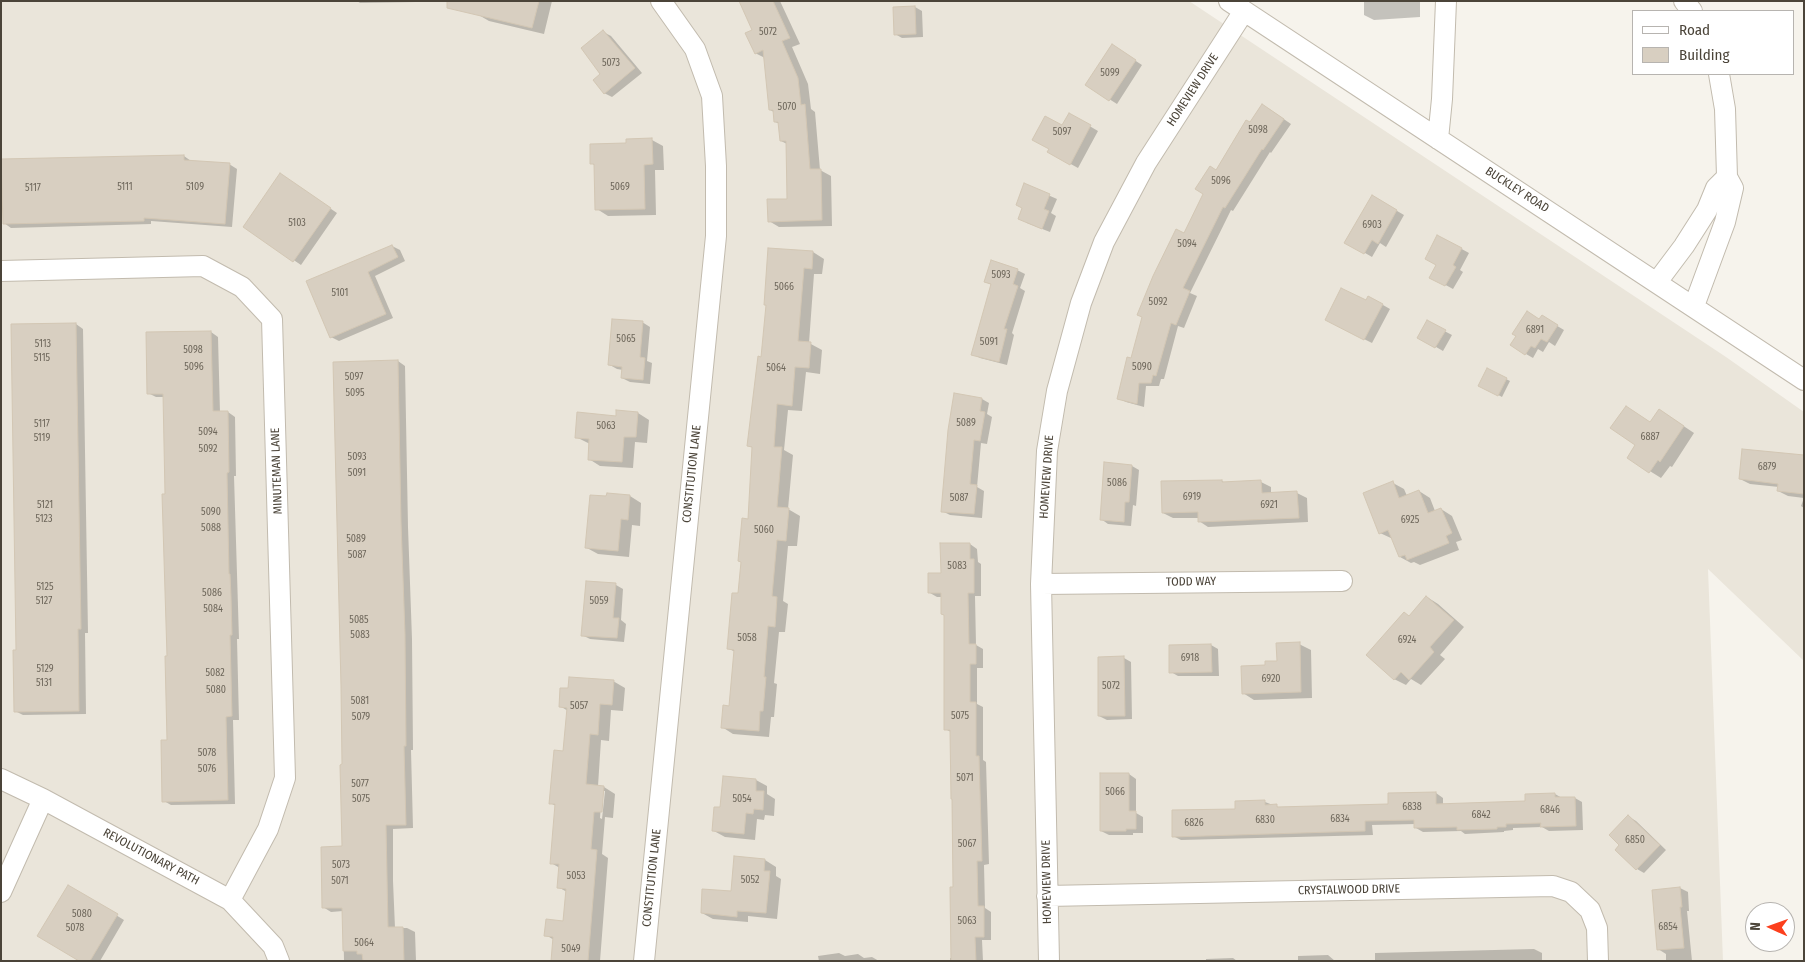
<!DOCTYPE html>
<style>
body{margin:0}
#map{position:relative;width:1805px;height:962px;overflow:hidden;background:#f6f3ec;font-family:"Fira Sans Condensed",sans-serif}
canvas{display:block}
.frame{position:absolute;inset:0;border:2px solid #4b4439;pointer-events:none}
.legend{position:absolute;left:1632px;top:10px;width:162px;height:65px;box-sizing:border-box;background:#fff;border:1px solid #b7b4b0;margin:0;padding:6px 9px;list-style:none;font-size:15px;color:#4b4439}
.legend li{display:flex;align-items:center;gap:10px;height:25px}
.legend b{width:25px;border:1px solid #b7b4b0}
.north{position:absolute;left:1745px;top:902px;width:50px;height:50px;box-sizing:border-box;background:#fff;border:1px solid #b7b4b0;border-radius:50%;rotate:272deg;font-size:14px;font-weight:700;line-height:20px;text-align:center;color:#4b4439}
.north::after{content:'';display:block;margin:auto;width:18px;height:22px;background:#fc3f1d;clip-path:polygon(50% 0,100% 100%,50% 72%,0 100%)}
</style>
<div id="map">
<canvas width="1805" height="962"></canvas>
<div class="frame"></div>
<ul class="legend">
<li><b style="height:6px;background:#fff"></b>Road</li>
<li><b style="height:14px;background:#d8cfc1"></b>Building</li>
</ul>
<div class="north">N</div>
</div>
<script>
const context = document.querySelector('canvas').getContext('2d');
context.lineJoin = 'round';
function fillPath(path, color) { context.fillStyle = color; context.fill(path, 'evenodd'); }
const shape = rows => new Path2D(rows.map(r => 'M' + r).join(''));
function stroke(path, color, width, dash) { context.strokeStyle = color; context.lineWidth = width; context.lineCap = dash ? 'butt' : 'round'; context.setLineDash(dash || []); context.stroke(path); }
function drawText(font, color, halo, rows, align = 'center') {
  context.font = font + ' "Fira Sans Condensed",sans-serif'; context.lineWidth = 4; context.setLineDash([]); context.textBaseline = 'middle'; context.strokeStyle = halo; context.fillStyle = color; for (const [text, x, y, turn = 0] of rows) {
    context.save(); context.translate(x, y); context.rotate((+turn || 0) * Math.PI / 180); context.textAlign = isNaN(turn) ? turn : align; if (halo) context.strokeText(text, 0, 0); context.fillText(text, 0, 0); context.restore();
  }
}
fillPath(shape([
 [1,1,1189,1,1726,357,1804,412,1804,661,1708,569,1723,961,1,961]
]), '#eae5da');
fillPath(shape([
 [357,1,416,1,416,2,360,3],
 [468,1,552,1,544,34,489,21,477,14],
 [740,1,780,1,800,44,792,47,808,84,811,109,815,112,820,170,831,176,832,226,779,227,769,221,788,200,787,144,781,141,780,124,775,122,774,112,770,110,765,58,755,53,754,31],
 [1364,1,1420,1,1420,17,1374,20,1364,15],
 [915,7,922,11,923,37,902,38,895,34],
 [603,32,611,36,642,73,612,97,604,93,602,74],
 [1119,50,1142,65,1117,104,1087,85],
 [1269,109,1291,124,1271,153,1270,152,1233,211,1231,210,1190,293,1197,296,1184,328,1178,326,1164,379,1161,379,1159,386,1146,386,1144,407,1126,402,1118,398,1132,360,1184,234,1217,171,1250,124],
 [1069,114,1098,131,1078,168,1049,152],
 [652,140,663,146,664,170,655,170,656,215,608,216,597,209,596,166,591,163,627,144],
 [184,156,191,161,229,164,237,169,232,227,151,221,151,224,11,228,4,223],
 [287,179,337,213,301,265,245,227],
 [1025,185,1057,199,1051,213,1056,216,1050,232,1027,223,1024,208],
 [1373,197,1404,215,1386,247,1380,243,1372,257,1346,242],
 [1438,236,1469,253,1460,270,1463,272,1453,289,1431,277,1437,264],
 [392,246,400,250,405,261,375,276,393,318,339,341,331,337,308,282],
 [813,252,824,259,822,274,814,274,809,343,822,350,820,374,806,372,802,411,788,410,784,450,793,455,788,509,800,516,797,546,788,546,783,601,788,604,785,632,779,632,774,683,777,684,774,717,771,717,769,737,733,734,722,727,730,707,735,652,728,648,739,595,749,520,754,448,749,446,762,358,767,306,765,305],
 [1017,270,1025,274,1020,288,1025,291,1012,333,1014,335,1007,365,980,358,973,354,992,285,985,282],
 [1369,297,1390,309,1372,343,1334,324,1367,302],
 [1540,320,1549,321,1564,330,1555,346,1549,342,1543,352,1538,349,1533,358,1526,354],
 [642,322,650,327,647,361,652,363,650,384,630,382,622,378,623,370,617,369,610,365],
 [1427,322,1452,335,1443,351,1419,337],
 [76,324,83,329,88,633,85,633,86,714,23,715,15,711,18,651],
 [211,332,218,337,220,413,228,412,235,417,236,476,234,476,239,639,237,639,239,720,233,720,235,804,171,805,164,801,168,741,169,658,164,397,156,397,148,393],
 [398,361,405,366,408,527,412,639,413,750,411,750,413,828,393,829,393,881,395,928,407,928,415,932,416,961,344,961,343,911,331,912,323,907,343,847,343,766],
 [1488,370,1510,381,1502,397,1480,385],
 [982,399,989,403,987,414,992,417,987,444,981,443,977,487,984,491,982,518,950,515,942,511],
 [638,413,649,420,647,443,635,442,633,468,600,466,589,459,590,444,576,437,617,417],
 [1670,417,1694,433,1672,467,1670,466,1661,478,1629,458,1651,423],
 [1132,466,1139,470,1136,506,1133,505,1131,526,1108,524,1101,519],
 [1740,479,1804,482,1804,508,1801,506,1804,498,1788,496,1778,491,1779,487,1750,484],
 [1222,481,1227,484,1261,482,1271,487,1271,494,1297,493,1307,498,1308,522,1208,527,1199,521,1199,518,1173,518,1163,513],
 [1393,483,1404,489,1407,496,1419,491,1430,498,1435,511,1441,509,1452,516,1462,540,1456,542,1459,550,1420,565,1414,562,1411,563,1400,557,1393,539,1380,533],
 [608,494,630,496,641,503,640,526,632,525,629,557,598,554,587,548],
 [970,544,977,549,978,562,981,564,981,596,975,596,976,645,983,649,983,668,977,668,977,704,983,707,983,760,986,762,989,864,984,865,985,908,991,912,991,940,982,940,983,961,950,961,950,958,952,958,954,888,951,732,945,729,945,615,942,597,937,597,930,593,942,574],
 [587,582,616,585,623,589,621,620,626,624,624,642,590,639,582,635],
 [1427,597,1438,604,1464,627,1440,655,1445,659,1421,685,1411,679,1406,685,1394,679,1410,617],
 [1299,644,1311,650,1312,698,1254,700,1243,693,1266,667,1278,662],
 [1211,645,1218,649,1219,676,1178,676,1171,672],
 [1124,658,1131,662,1132,719,1107,720,1099,716],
 [613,681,625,688,623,711,611,710,609,741,601,740,598,786,604,787,615,794,613,818,605,817,602,854,608,858,600,961,552,961,554,940,546,935,564,922,567,892,558,887,560,868,551,863,556,806,550,803,565,752,568,711,560,706],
 [602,791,605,791,602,819,600,818],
 [1129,774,1136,779,1136,813,1143,817,1143,833,1133,833,1133,835,1109,835,1101,831],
 [756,780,767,786,767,794,775,799,774,816,765,815,764,820,757,819,755,840,725,837,714,831,721,809],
 [1436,793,1443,798,1443,805,1526,802,1526,795,1555,794,1562,798,1575,798,1582,802,1583,830,1549,831,1542,827,1513,828,1513,830,1504,831,1504,832,1465,834,1461,831,1423,832,1416,828,1416,824,1372,825,1373,835,1181,840,1173,836,1236,810,1265,802,1281,808,1389,805],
 [1629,817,1636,821,1666,850,1644,873,1637,869,1616,849,1621,845],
 [735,857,765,860,776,867,776,876,781,879,777,919,748,916,748,922,713,919,702,913,732,892],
 [68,886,124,920,100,961,82,961],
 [1680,888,1688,892,1689,911,1687,911,1692,961,1666,961,1666,954,1658,949,1653,891],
 [1534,949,1542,953,1542,961,1356,961,1375,960,1375,953],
 [839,953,845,956,858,954,864,958,872,957,879,961,819,961,818,956],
 [1328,955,1335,961,1298,961,1298,956],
 [1233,958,1237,961,1206,961,1206,959],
 [1107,960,1140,961,1107,961]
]), '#0003');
const building = shape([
 [447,1,539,1,532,28,447,8,447,1],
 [739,1,773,1,790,38,782,41,798,78,801,105,805,104,810,169,821,169,822,220,768,222,767,199,787,199,786,141,780,141,778,122,774,122,773,110,769,110,763,50,755,54,745,33,752,30,739,1],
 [915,6,916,34,894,35,893,7,915,6],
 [603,30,635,68,604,94,593,80,600,74,581,48,603,30],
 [1112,44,1136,60,1109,101,1085,85,1112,44],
 [1262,104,1284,119,1263,150,1262,149,1225,208,1223,207,1183,288,1190,291,1176,325,1171,323,1156,376,1153,375,1151,383,1139,383,1137,404,1117,399,1127,357,1131,358,1142,317,1137,315,1153,276,1176,229,1184,233,1203,194,1195,189,1210,166,1216,170,1246,120,1250,122,1262,104],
 [1069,113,1091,125,1070,165,1047,152,1049,149,1032,140,1045,116,1062,125,1069,113],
 [652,138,653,164,644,165,645,209,595,210,594,164,590,164,590,144,626,143,626,139,652,138],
 [184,155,184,160,230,163,225,224,144,218,144,221,3,224,1,159,184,155],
 [280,173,331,208,293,262,243,227,280,173],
 [1024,183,1050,194,1044,209,1049,211,1042,229,1018,219,1022,208,1016,205,1024,183],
 [1372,195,1397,210,1378,244,1372,240,1364,254,1344,243,1372,195],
 [1437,235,1462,248,1453,265,1456,267,1445,286,1429,278,1436,265,1425,259,1437,235],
 [392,245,398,257,368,272,386,314,330,338,306,281,392,245],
 [768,248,813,251,812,269,804,268,798,341,811,342,809,368,795,367,792,406,777,404,774,447,782,447,777,507,789,508,786,541,777,540,772,596,777,597,775,627,768,626,764,677,766,677,763,711,760,711,759,731,721,728,723,705,729,706,734,650,727,649,732,593,738,593,741,562,738,561,742,518,748,519,752,447,747,446,758,356,761,357,766,305,764,305,768,248],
 [991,260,1018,269,1013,284,1018,286,1004,329,1007,329,999,362,971,355,991,284,984,282,991,260],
 [1341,288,1366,300,1368,296,1383,304,1364,340,1325,320,1341,288],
 [1527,311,1539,319,1542,315,1558,325,1547,342,1541,339,1535,348,1531,346,1525,355,1510,345,1516,336,1512,334,1527,311],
 [612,319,643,321,640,357,645,358,643,380,621,378,622,367,608,365,612,319],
 [1427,320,1446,330,1435,348,1417,338,1427,320],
 [76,323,81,629,78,629,79,711,14,712,13,650,16,650,11,324,76,323],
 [211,331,213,411,228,411,229,472,227,473,229,574,230,574,231,597,232,635,230,635,232,716,226,717,228,800,162,802,161,740,167,740,165,656,167,656,162,494,165,494,163,394,147,394,146,332,211,331],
 [398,360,401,522,405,634,406,746,404,746,406,825,386,825,388,927,403,927,404,961,363,961,362,954,357,954,357,951,343,951,342,908,322,908,321,847,342,846,340,765,342,764,341,686,333,362,398,360],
 [1487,368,1507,378,1498,396,1478,386,1487,368],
 [954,393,982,398,980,411,985,412,980,441,974,440,970,484,977,485,974,514,941,512,948,430,954,393],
 [1626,406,1650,422,1659,409,1684,426,1660,462,1658,460,1649,473,1627,458,1635,445,1610,428,1626,406],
 [616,410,638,412,636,437,624,437,622,462,588,460,589,439,575,438,577,412,616,416,616,410],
 [1742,449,1804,455,1804,494,1777,491,1778,484,1739,479,1742,449],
 [1104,462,1132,465,1129,502,1125,502,1124,522,1100,520,1104,462],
 [1222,480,1222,482,1261,480,1262,493,1297,491,1299,518,1198,522,1198,512,1162,513,1161,481,1222,480],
 [1393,481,1399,498,1419,490,1428,513,1441,508,1452,533,1446,536,1449,543,1407,560,1405,555,1399,557,1388,530,1379,534,1363,493,1393,481],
 [607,493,630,495,628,520,621,519,618,551,585,548,590,495,606,496,607,493],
 [940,543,970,543,970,559,974,559,974,593,968,593,969,644,976,644,976,664,970,664,970,702,976,702,976,756,979,756,982,861,977,861,978,906,984,906,984,937,975,937,976,961,951,961,950,887,953,887,952,799,951,799,950,730,944,730,944,615,941,614,941,593,928,593,928,573,941,573,940,543],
 [586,581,616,583,613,618,619,618,617,638,581,636,586,581],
 [1426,596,1454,620,1430,647,1434,652,1409,680,1401,672,1394,680,1366,655,1404,612,1409,616,1426,596],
 [1300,642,1301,692,1242,694,1241,666,1265,665,1265,661,1277,661,1276,643,1300,642],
 [1211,644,1212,672,1169,673,1169,645,1211,644],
 [1124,656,1125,716,1098,716,1098,657,1124,656],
 [569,677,614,680,612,705,600,704,598,735,590,734,586,784,604,786,602,812,594,812,591,849,597,850,588,961,551,961,553,937,544,936,546,919,563,921,566,889,557,888,559,864,550,864,555,804,549,804,554,750,563,751,567,708,559,707,560,688,568,688,569,677],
 [1100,773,1129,773,1129,811,1136,811,1136,829,1126,829,1126,831,1100,831,1100,773],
 [723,776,756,779,756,791,764,791,763,810,754,809,753,814,746,813,744,834,712,831,714,807,720,807,723,776],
 [1436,792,1436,804,1525,801,1525,794,1555,793,1555,797,1575,797,1576,826,1540,827,1541,823,1506,824,1506,827,1497,827,1497,829,1457,830,1457,827,1414,828,1414,820,1365,821,1365,831,1172,837,1172,810,1235,809,1235,801,1265,800,1265,805,1277,804,1277,807,1388,804,1388,793,1436,792],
 [1628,815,1660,845,1636,870,1615,850,1619,845,1609,835,1628,815],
 [734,856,765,859,764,871,770,871,766,913,737,911,737,917,701,913,702,889,731,891,734,856],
 [68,885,118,914,90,961,79,961,37,936,68,885],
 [1680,887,1682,907,1680,907,1684,948,1657,950,1652,890,1680,887]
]);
fillPath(building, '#d8cfc1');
stroke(building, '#d3c7b4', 1);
const minor = shape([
 [1229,1,1804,380],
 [1684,1,1692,11],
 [1438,139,1442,99,1446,1],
 [1,271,203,266,242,287,272,319,285,778,268,829,230,900],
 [1657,282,1684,246,1707,210,1716,188,1727,177],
 [1694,306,1725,222,1733,188,1727,177,1725,109,1719,74],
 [1041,584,1342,581],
 [1,779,43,799,230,900,273,946,279,961],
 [1,892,43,799],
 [1047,896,1553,886,1571,892,1590,910,1597,928,1598,961],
 [644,961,716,236,716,166,712,96,695,49,661,1],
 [1049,961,1041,584,1047,451,1057,391,1081,303,1104,242,1146,163,1244,11]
]);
stroke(minor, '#c2bbae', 22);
stroke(minor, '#fff', 20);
drawText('10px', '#6e675b', null, [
 ["5072",768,32],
 ["5073",611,63],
 ["5099",1110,73],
 ["5070",787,107],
 ["5098",1258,130],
 ["5097",1062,132],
 ["5096",1221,181],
 ["5111",125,187],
 ["5109",195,187],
 ["5069",620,187],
 ["5117",33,188],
 ["5103",297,223],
 ["6903",1372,225],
 ["5094",1187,244],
 ["5093",1001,275],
 ["5066",784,287],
 ["5101",340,293],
 ["5092",1158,302],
 ["6891",1535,330],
 ["5065",626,339],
 ["5091",989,342],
 ["5113",43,344],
 ["5098",193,350],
 ["5115",42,358],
 ["5096",194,367],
 ["5090",1142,367],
 ["5064",776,368],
 ["5097",354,377],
 ["5095",355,393],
 ["5089",966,423],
 ["5117",42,424],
 ["5063",606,426],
 ["5094",208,432],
 ["6887",1650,437],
 ["5119",42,438],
 ["5092",208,449],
 ["5093",357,457],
 ["6879",1767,467],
 ["5091",357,473],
 ["5086",1117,483],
 ["6919",1192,497],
 ["5087",959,498],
 ["5121",45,505],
 ["6921",1269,505],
 ["5090",211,512],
 ["5123",44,519],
 ["6925",1410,520],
 ["5088",211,528],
 ["5060",764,530],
 ["5089",356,539],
 ["5087",357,555],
 ["5083",957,566],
 ["5125",45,587],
 ["5086",212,593],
 ["5127",44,601],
 ["5059",599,601],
 ["5084",213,609],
 ["5085",359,620],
 ["5083",360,635],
 ["5058",747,638],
 ["6924",1407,640],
 ["6918",1190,658],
 ["5129",45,669],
 ["5082",215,673],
 ["6920",1271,679],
 ["5131",44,683],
 ["5072",1111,686],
 ["5080",216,690],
 ["5081",360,701],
 ["5057",579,706],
 ["5075",960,716],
 ["5079",361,717],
 ["5078",207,753],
 ["5076",207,769],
 ["5071",965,778],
 ["5077",360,784],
 ["5066",1115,792],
 ["5075",361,799],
 ["5054",742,799],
 ["6838",1412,807],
 ["6846",1550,810],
 ["6842",1481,815],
 ["6834",1340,819],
 ["6830",1265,820],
 ["6826",1194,823],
 ["6850",1635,840],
 ["5067",967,844],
 ["5073",341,865],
 ["5053",576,876],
 ["5052",750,880],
 ["5071",340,881],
 ["5080",82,914],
 ["5063",967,921],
 ["6854",1668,927],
 ["5078",75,928],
 ["5064",364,943],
 ["5049",571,949]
]);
drawText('12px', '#4b4439', '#fff', [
 ["HOMEVIEW DRIVE",1193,90,-57],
 ["BUCKLEY ROAD",1517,190,33],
 ["MINUTEMAN LANE",277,471,-92],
 ["CONSTITUTION LANE",692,474,-84],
 ["HOMEVIEW DRIVE",1047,477,-86],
 ["TODD WAY",1191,582,-1],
 ["REVOLUTIONARY PATH",151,857,28],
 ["CONSTITUTION LANE",652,878,-84],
 ["HOMEVIEW DRIVE",1047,882,-91],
 ["CRYSTALWOOD DRIVE",1349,890,-1]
]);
</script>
